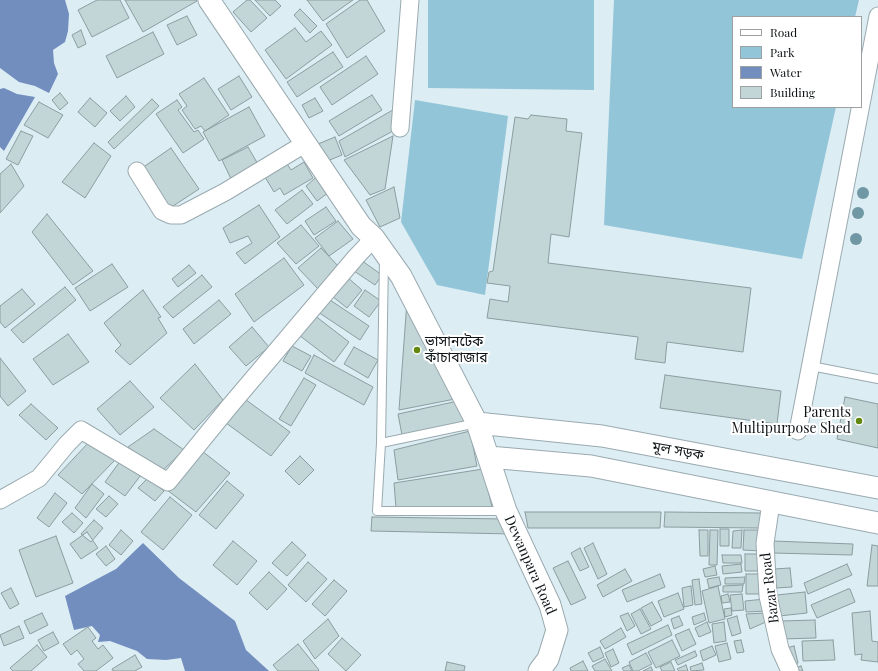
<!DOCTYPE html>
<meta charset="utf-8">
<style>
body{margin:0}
#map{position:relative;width:878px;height:671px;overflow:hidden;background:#dcedf3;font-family:"Playfair Display",serif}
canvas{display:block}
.legend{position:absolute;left:732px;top:16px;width:130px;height:92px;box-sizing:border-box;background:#fff;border:1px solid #9ea1a1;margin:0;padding:5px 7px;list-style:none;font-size:12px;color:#0d1315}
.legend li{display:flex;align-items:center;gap:8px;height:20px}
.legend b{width:20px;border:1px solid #9ea1a1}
</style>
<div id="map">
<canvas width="878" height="671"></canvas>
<ul class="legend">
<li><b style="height:5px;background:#fff"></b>Road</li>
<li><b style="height:11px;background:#93c5d8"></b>Park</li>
<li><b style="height:11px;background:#728ebf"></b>Water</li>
<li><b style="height:11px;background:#c2d5d7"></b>Building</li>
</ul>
</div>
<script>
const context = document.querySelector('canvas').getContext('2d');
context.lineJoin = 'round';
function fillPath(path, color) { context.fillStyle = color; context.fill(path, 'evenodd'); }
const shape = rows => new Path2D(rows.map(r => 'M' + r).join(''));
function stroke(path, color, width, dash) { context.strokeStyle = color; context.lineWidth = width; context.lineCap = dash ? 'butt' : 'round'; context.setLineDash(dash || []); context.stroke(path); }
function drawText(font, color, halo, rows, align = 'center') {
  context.font = font + ' "Playfair Display","Noto Sans Bengali",serif'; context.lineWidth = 4; context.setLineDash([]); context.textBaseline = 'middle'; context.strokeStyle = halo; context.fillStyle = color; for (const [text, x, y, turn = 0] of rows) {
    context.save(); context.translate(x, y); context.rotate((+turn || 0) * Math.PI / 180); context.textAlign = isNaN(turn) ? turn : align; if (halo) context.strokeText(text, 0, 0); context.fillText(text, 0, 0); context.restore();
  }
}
fillPath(shape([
 [428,0,594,0,594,90,428,88],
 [614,0,859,0,855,17,733,17,733,107,836,107,802,259,604,225],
 [415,100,508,116,485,295,437,285,401,222]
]), '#93c5d8');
fillPath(shape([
 [0,0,65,0,69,14,68,31,65,42,53,50,54,63,58,74,49,93,35,86,19,82,0,68],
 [4,88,17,94,35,97,4,151,0,147,0,89],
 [143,543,179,578,235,621,246,650,269,671,185,671,181,658,166,660,147,659,137,651,110,641,98,642,100,635,92,626,74,630,65,596,116,569]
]), '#728ebf');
const building = shape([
 [97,0,120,0,129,18,92,37,78,10,97,0],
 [125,0,196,0,197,1,143,32,125,0],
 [247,0,250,0,267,18,251,32,233,12,247,0],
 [255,0,275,0,281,6,270,16,255,0],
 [307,0,353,0,323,21,307,0],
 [360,0,367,0,385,31,347,58,326,24,360,0],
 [300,9,317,26,310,33,294,15,300,9],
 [187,16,197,35,177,45,167,25,187,16],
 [295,28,306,42,321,31,332,45,286,79,265,50,295,28],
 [81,30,86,44,78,48,72,35,81,30],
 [153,32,164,54,117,78,106,56,153,32],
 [333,52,343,67,297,97,287,82,333,52],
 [366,56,378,74,332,105,320,87,366,56],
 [239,76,252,97,231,110,218,89,239,76],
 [204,78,229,115,205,131,201,126,195,129,182,110,187,106,179,94,204,78],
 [60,93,68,103,60,110,52,100,60,93],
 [372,95,382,110,339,136,329,121,372,95],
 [126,96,135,107,120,121,110,111,126,96],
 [90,98,107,113,95,127,78,112,90,98],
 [315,98,323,111,309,118,302,105,315,98],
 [152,99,159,106,114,149,108,142,152,99],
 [177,100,182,107,178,110,194,132,198,130,204,139,183,153,156,114,177,100],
 [39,102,63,115,48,138,24,125,39,102],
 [249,107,265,136,219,161,203,132,249,107],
 [398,107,393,131,345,157,339,141,398,107],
 [531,115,567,119,566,131,582,133,569,237,551,234,548,263,751,288,743,352,667,342,665,363,635,359,638,337,487,318,490,299,508,302,510,286,487,283,489,272,493,271,515,117,528,119,531,115],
 [21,131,33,136,18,165,6,159,21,131],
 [393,136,385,189,370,195,344,160,393,136],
 [335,137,342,155,325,162,318,144,335,137],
 [94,143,111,156,85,198,62,182,94,143],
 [248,147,259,166,232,181,222,160,248,147],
 [171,148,199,189,170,208,142,168,171,148],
 [284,159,291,170,304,162,313,178,284,195,280,188,274,192,265,177,284,159],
 [11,164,24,186,0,213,0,174,11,164],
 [320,174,332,190,317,201,306,186,320,174],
 [394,187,400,218,380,227,366,200,394,187],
 [302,190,313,204,287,224,275,210,302,190],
 [259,205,280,237,245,264,236,253,252,243,248,236,230,243,223,228,259,205],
 [326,207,336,221,314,235,305,221,326,207],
 [47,214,93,271,73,285,32,232,47,214],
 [338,221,353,239,329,256,315,238,338,221],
 [301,225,319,246,296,264,277,243,301,225],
 [321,248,342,270,319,290,298,268,321,248],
 [284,258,304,285,254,322,235,294,284,258],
 [358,258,382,275,375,285,351,269,358,258],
 [112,264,128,287,90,311,75,288,112,264],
 [189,265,196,273,178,287,172,279,189,265],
 [202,275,212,287,173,318,163,307,202,275],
 [347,277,362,290,347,308,332,296,347,277],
 [65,287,76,300,23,343,11,330,65,287],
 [22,289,35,304,5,328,0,322,0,306,22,289],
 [143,290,161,317,158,318,167,333,130,365,115,351,121,345,104,323,143,290],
 [365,290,381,301,369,317,354,306,365,290],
 [327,298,369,326,360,340,318,312,327,298],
 [219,300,231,314,194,344,183,329,219,300],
 [407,301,455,399,399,410,407,301],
 [314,315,349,342,334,362,299,335,314,315],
 [252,327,269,347,246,366,229,347,252,327],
 [68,334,89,362,53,385,33,359,68,334],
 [292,346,311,356,302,371,283,361,292,346],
 [354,347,378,360,368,378,344,364,354,347],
 [314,355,373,387,364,405,305,373,314,355],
 [0,358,26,391,8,406,0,396,0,358],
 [195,364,223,400,194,430,160,398,195,364],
 [665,375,781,391,777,424,660,408,665,375],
 [304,378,316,385,291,426,279,419,304,378],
 [130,381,154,407,120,435,97,409,130,381],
 [242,397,290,432,271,456,222,420,242,397],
 [845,397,878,404,878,448,837,439,845,397],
 [458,401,464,422,402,435,398,414,458,401],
 [31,404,58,428,46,440,19,415,31,404],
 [154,429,184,450,160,473,128,447,154,429],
 [470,431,477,466,398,480,394,450,470,431],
 [91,440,115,460,82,494,58,475,91,440],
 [202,451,230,473,196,512,167,490,202,451],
 [300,456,314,470,299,485,285,471,300,456],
 [121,460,141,475,125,496,105,482,121,460],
 [483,469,492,507,396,508,394,483,483,469],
 [148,478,164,491,155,501,138,488,148,478],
 [227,481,244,495,216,529,199,515,227,481],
 [92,484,104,494,86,518,75,508,92,484],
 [55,493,67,503,49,527,37,518,55,493],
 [109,496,118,504,106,517,96,509,109,496],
 [170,497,192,515,163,550,141,532,170,497],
 [525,512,661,512,660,528,528,528,525,512],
 [665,512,761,513,760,528,664,527,665,512],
 [72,513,83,523,74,533,62,522,72,513],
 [372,517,506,519,512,534,371,531,372,517],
 [94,520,103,528,91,542,81,534,94,520],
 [720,529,729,529,729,546,720,546,720,529],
 [121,530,133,541,121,555,109,545,121,530],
 [699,530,708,530,708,556,700,556,699,530],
 [710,530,718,530,717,565,709,565,710,530],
 [742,530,741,548,732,548,733,531,742,530],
 [744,530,762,530,761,551,743,550,744,530],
 [87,532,98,548,81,559,70,544,87,532],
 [56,536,73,583,36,597,19,550,56,536],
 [233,541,257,561,237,585,213,565,233,541],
 [773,541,853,544,852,555,772,553,773,541],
 [292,542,306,555,287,576,272,563,292,542],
 [593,543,607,574,598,579,584,548,593,543],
 [872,545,878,546,878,586,867,586,872,545],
 [106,546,115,559,106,566,96,554,106,546],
 [580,548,589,567,580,571,571,553,580,548],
 [745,554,760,554,759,571,745,571,745,554],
 [722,555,741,555,742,563,723,563,722,555],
 [568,561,586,598,571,605,553,568,568,561],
 [308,562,327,579,306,602,288,585,308,562],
 [741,564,742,572,723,574,722,566,741,564],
 [847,564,852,575,808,594,804,583,847,564],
 [715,566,717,575,705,577,703,569,715,566],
 [790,568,792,587,776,588,774,569,790,568],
 [625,569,632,581,603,597,597,585,625,569],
 [269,572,287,589,267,610,249,593,269,572],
 [660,574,665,587,627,602,622,590,660,574],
 [746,574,762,574,762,594,746,594,746,574],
 [719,577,721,585,709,588,707,579,719,577],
 [745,577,744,584,725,584,725,578,745,577],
 [699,579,702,604,695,605,692,580,699,579],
 [334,580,347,591,325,616,312,604,334,580],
 [743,585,742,592,723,592,723,586,743,585],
 [691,586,693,605,684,607,682,588,691,586],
 [718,586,725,619,709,623,702,591,718,586],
 [11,588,19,604,10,609,1,593,11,588],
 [848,589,850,589,855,602,817,618,811,605,848,589],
 [805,592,807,613,779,616,777,595,805,592],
 [678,593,684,609,664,617,658,601,678,593],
 [728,594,730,602,722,603,721,596,728,594],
 [742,594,744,610,732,611,730,595,742,594],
 [765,599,766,611,746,612,745,601,765,599],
 [652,602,662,620,651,626,641,608,652,602],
 [731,608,732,615,725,617,724,609,731,608],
 [640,609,651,629,641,634,631,614,640,609],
 [870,611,872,641,878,642,878,662,861,660,862,654,855,655,852,613,870,611],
 [42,613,48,625,30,634,24,621,42,613],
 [628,613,635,626,627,631,620,616,628,613],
 [704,613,706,620,694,625,692,617,704,613],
 [765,613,768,621,750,629,746,614,765,613],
 [679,616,683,625,674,629,671,619,679,616],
 [737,616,741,633,732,636,727,619,737,616],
 [328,619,339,636,315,659,303,641,328,619],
 [815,620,816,638,782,639,781,621,815,620],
 [707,622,711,632,699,637,695,628,707,622],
 [724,622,726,641,714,643,712,624,724,622],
 [668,625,672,635,632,655,627,644,668,625],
 [19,626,24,638,4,646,0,635,19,626],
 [88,627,96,638,92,641,98,649,103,645,113,658,96,671,84,671,78,664,84,659,77,650,71,655,63,644,88,627],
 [621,628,626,637,605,649,600,641,621,628],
 [689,629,696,644,682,651,675,635,689,629],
 [53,632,59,643,44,651,38,640,53,632],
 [342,638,361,655,346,671,328,654,342,638],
 [672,640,680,656,656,668,648,652,672,640],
 [741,640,744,652,737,653,734,641,741,640],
 [833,640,835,660,803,661,802,641,833,640],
 [727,643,731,659,719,662,715,646,727,643],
 [298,644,319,670,318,671,278,671,273,665,298,644],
 [37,645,47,657,31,671,13,671,10,668,37,645],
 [712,646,716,655,703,661,700,651,712,646],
 [794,646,798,663,790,665,786,648,794,646],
 [600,647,604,657,593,662,588,653,600,647],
 [613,649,619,663,611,667,605,653,613,649],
 [695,651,697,656,678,665,675,660,695,651],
 [646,653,652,664,638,671,633,671,629,662,646,653],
 [135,655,142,667,135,671,113,671,112,669,135,655],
 [605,659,612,671,595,671,592,666,605,659],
 [583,661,588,671,571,671,570,668,583,661],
 [447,662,465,666,464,671,445,671,447,662],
 [671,662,675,671,662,671,660,667,671,662],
 [702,663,704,670,691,671,690,667,702,663],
 [629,665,632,671,624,671,622,668,629,665],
 [686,665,688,671,679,671,677,669,686,665],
 [801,666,803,671,795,671,794,669,801,666],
 [651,667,653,671,643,671,651,667]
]);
fillPath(building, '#c2d5d7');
stroke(building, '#8c9d9f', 1);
const service = shape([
 [384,259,381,443,385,442],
 [811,366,878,379],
 [477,423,381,443,377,511,504,511]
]);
const minor = shape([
 [400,128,410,0],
 [137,171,162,211,171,215,181,215,225,192,306,143],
 [798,431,878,16],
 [0,500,39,478,67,444,81,430,168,482,229,407,356,257,374,238],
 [771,503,765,543,768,596,780,649,790,671]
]);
const tertiary = shape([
 [209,0,361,226,374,238,401,276,477,423,506,511,550,605,557,630,548,659,539,671],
 [477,423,602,436,878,488],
 [489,457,591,466,878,523]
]);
stroke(service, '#9aaab0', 10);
stroke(minor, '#9aaab0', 19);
stroke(tertiary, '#9aaab0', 23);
stroke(service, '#fff', 8);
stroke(minor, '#fff', 17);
stroke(tertiary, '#fff', 21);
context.fillStyle = '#6f98a4';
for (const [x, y] of [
 [863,193],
 [858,213],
 [856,239]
]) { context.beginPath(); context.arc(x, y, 6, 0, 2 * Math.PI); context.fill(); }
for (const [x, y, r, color] of [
 [417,350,4,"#628810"],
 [859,421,4,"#628810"]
]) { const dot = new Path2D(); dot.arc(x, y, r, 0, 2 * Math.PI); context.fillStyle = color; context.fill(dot); stroke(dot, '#fff', 1.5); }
drawText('14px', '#0d1315', '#fff', [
 ["ভাসানটেক",425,342],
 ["কাঁচাবাজার",425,358],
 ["Parents",851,413,"right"],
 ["Multipurpose Shed",851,429,"right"]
], 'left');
drawText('14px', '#0d1315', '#fff', [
 ["মূল সড়ক",678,451,10],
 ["Dewanpara Road",530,565,66],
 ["Bazar Road",770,588,-97]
]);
</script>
